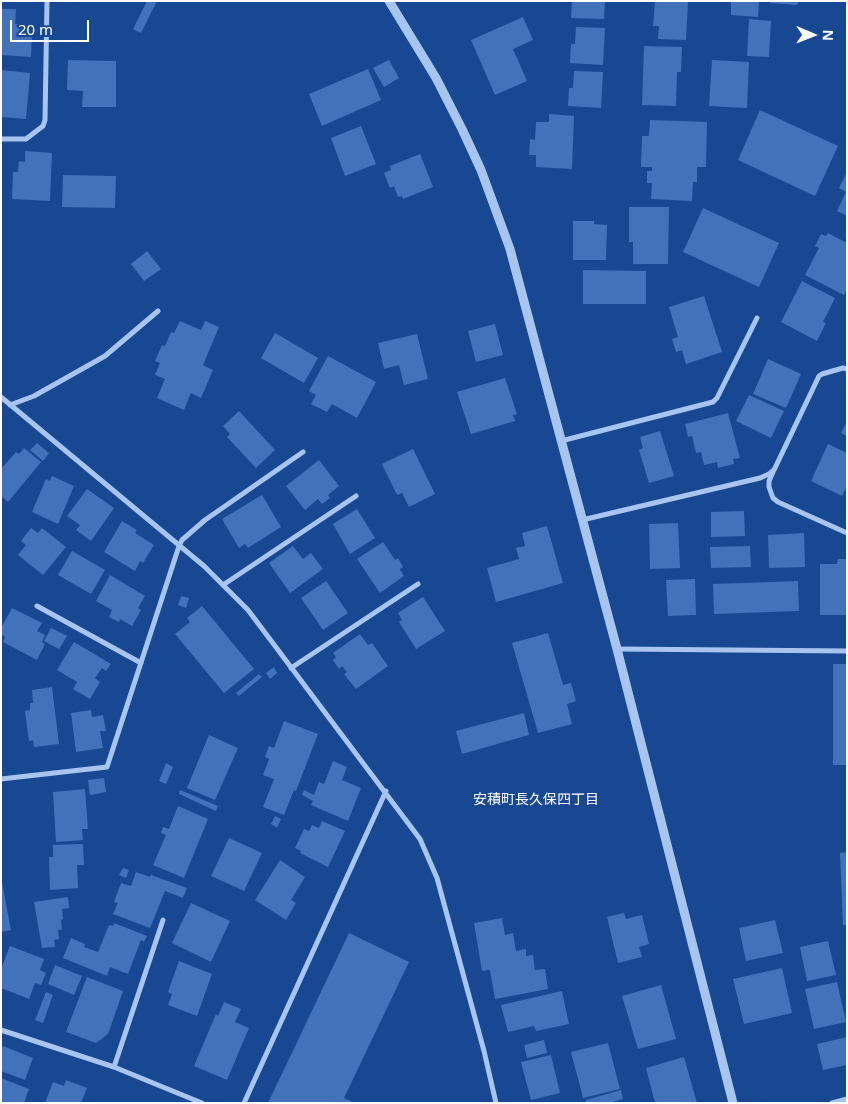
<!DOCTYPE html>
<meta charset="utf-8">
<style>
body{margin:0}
#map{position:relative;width:848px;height:1104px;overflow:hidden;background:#184892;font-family:"Noto Sans",sans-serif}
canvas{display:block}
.frame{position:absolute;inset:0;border:2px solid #fff;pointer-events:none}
.north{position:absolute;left:788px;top:10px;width:50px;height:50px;-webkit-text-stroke:4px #184892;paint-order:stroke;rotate:91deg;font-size:14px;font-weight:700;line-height:20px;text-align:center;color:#fff}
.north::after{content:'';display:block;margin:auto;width:18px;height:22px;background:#fff;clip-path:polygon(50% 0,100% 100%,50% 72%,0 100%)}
.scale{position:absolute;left:10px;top:20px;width:79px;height:22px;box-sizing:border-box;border:2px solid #fff;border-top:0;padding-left:6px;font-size:15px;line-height:18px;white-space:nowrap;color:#fff;-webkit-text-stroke:4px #184892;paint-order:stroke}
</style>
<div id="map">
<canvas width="848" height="1104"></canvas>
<div class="frame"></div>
<div class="north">N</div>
<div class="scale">20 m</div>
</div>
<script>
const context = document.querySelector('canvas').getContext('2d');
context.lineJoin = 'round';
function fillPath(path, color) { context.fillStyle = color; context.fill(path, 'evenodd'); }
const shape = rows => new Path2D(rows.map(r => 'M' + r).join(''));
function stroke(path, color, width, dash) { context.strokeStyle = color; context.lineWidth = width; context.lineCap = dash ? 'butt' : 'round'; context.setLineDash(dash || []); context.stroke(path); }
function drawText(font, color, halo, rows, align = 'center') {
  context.font = font + ' "Noto Sans","Noto Sans JP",sans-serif'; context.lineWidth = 5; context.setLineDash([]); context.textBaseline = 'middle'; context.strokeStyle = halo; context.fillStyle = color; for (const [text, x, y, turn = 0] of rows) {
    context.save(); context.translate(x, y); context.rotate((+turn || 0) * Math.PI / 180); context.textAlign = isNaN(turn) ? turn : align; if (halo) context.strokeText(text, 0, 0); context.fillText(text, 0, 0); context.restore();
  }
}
fillPath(shape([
 [147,1,157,1,141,33,133,29],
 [572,1,605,1,604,19,571,18],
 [655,1,688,1,686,40,658,39,659,26,653,26],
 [731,1,759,1,758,17,731,15],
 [770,1,799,1,797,5,770,3],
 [1,9,16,9,15,24,26,25,25,33,32,34,31,57,1,55],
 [523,17,533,40,513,49,527,81,495,95,471,40],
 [749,19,771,21,769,57,747,56],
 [576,27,605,28,603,65,570,63,571,44,575,44],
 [644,46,682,47,681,72,677,72,676,106,642,105],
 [68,60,116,61,116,107,82,107,83,91,67,90],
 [389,60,399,78,384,87,373,68],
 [712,60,749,62,747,108,709,106],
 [368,69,381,100,322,126,309,94],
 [1,70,30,73,26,119,1,117],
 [574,71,603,72,601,108,568,106,569,88,573,88],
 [760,110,838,146,815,196,738,160],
 [549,114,574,116,572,169,536,167,536,155,529,155,530,139,535,140,536,122,549,122],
 [650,120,707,122,706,167,697,167,697,182,693,182,692,201,651,199,652,183,647,183,647,171,652,171,652,167,641,167,642,136,649,136],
 [361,126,376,164,345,176,331,138],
 [25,151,52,153,50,201,12,199,13,172,18,172,19,161,25,162],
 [420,154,433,187,403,199,402,196,398,197,394,186,390,188,384,173,391,170,390,166],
 [847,172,847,216,837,211,846,192,839,188],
 [63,175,116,176,115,208,62,207],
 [629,207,669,207,668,264,633,264,633,242,629,242],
 [703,208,779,243,759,287,683,252],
 [573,221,594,221,594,224,607,225,606,260,573,260],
 [828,233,847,243,847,289,844,295,805,275,819,248,815,246,821,234,826,236],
 [147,251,161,269,144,281,131,264],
 [583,270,646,271,646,304,583,304],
 [802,281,835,298,823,322,826,323,817,341,781,322],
 [704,296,722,352,686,364,682,350,676,352,672,339,678,337,669,307],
 [180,321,201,330,205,321,219,327,203,365,213,370,201,398,191,393,184,410,157,398,165,379,155,375,160,363,155,361,162,345,165,346,171,332,174,333],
 [495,324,503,355,476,362,468,331],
 [275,333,318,358,304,383,261,358],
 [417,334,428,379,404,385,399,365,384,369,378,343],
 [328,356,376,382,357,418,332,404,327,412,311,404,316,395,309,391],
 [768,359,801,374,786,408,753,394],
 [505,378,517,414,513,415,515,421,471,434,457,392],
 [749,395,784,411,771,438,736,421],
 [239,411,275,450,256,468,227,437,230,434,223,426],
 [728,413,740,458,733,459,734,464,718,468,717,462,704,465,701,452,696,453,692,436,688,437,685,424],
 [847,421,847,436,841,433],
 [660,431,674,476,649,483,639,450,643,448,640,437],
 [37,443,49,453,43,461,30,450],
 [828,444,847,453,847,486,842,496,811,481],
 [24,448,41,462,8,502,1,496,1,469,16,452,19,454],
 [413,449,435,494,409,507,402,493,397,495,382,464],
 [319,460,339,486,328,495,330,498,322,504,318,499,305,510,286,486],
 [52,476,74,486,58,524,32,512,46,479,50,481],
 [87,489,114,508,91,541,76,530,80,525,67,516],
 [262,495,281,527,248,548,245,544,239,548,222,519],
 [357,509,375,538,350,554,333,524],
 [744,511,745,536,711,537,711,512],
 [122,521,137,530,135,533,154,545,143,563,140,561,135,571,104,552],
 [678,523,680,568,650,569,649,524],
 [547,526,563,583,496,602,487,568,519,559,516,548,525,546,522,533],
 [31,528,38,533,42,528,66,547,43,575,18,555,26,545,21,541],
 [804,533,805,567,769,568,768,535],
 [383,542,395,560,398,558,403,567,400,569,404,576,380,593,357,559],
 [293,546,303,559,311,553,323,569,290,593,269,563],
 [750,546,751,567,711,568,710,547],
 [72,551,105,570,91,594,58,575],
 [838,559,847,559,847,615,820,615,820,564,837,564],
 [110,575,145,596,138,608,141,610,132,626,120,619,119,622,109,617,112,610,96,601],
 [695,579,696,615,668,616,666,580],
 [326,581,348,613,323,630,301,598],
 [798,581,799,611,714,614,713,584],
 [181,596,189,598,186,608,178,605],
 [423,597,445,631,416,649,399,622,402,620,398,613],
 [202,606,254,669,224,693,175,634,190,622,187,618],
 [12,608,42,623,37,631,45,635,42,642,45,644,37,660,3,642,5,637,1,634,1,628],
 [51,628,67,636,59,649,44,641],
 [548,633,563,685,571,683,576,701,567,704,572,724,538,733,512,643],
 [360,634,368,645,372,643,388,666,356,689,344,674,347,672,342,666,339,669,333,660,336,657,333,653],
 [74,642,111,664,106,671,102,668,95,678,100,682,90,699,73,689,77,682,57,670],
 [833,664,847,664,847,765,833,765],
 [274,667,277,673,270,679,266,673],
 [259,674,262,677,239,696,236,693],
 [52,687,59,744,34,747,33,740,29,741,25,711,30,710,30,703,33,703,32,690],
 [91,710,92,717,103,715,106,731,100,731,103,748,76,752,71,713],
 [524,713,529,735,462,754,456,731],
 [284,721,318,734,296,791,294,790,284,815,263,807,274,779,263,775,269,759,265,757,269,746,274,748],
 [209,735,238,748,215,800,187,788],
 [333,761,347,767,342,780,361,788,348,821,311,805,313,801,302,795,304,790,314,795,319,782,324,784],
 [166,763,173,767,166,784,159,781],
 [104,778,106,792,90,795,88,780],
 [85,789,88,829,82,829,83,840,56,842,53,792],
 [180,790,218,806,216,811,179,794],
 [178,806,208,819,184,878,153,865,166,835,161,833,163,827,169,829],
 [275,816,281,819,277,828,271,824],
 [322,821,345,831,328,867,300,853,301,851,295,848,304,829,309,831,312,825,319,828],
 [229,838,262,853,244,891,211,876],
 [83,844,84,865,77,865,78,888,50,890,49,857,53,857,53,845],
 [847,852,847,925,843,925,840,853],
 [280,860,305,877,291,900,296,903,286,920,255,900],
 [123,868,129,870,126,878,119,875],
 [136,872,150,877,151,875,187,888,183,898,165,891,150,928,113,914,118,903,114,902,121,883,131,886],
 [1,877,11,930,1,932],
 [68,897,69,908,62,909,63,919,61,920,62,930,58,930,59,939,54,940,55,947,42,948,34,902],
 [191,903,230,921,211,962,172,943],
 [624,913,626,919,642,915,649,944,639,947,642,957,618,963,607,917],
 [502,918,505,935,513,933,516,951,526,949,526,956,533,955,535,970,545,969,548,989,495,999,490,970,482,971,474,923],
 [775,920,783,953,746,961,739,928],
 [114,923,147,936,144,942,141,940,128,974,110,967,107,976,63,958,71,938,85,944,84,947,98,952,109,925,113,926],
 [349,933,409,962,344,1098,355,1103,268,1103],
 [828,941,836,975,807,981,800,947],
 [10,946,44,959,40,970,46,973,41,985,35,983,29,999,1,988,1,969],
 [179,961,212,974,197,1016,168,1005,172,994,168,992],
 [55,965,82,976,74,995,48,984],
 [782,968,792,1013,744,1024,733,979],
 [87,977,123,991,108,1034,96,1043,66,1032],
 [837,982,846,1022,814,1029,805,989],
 [661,985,676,1039,638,1049,622,996],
 [562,991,569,1024,536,1031,534,1026,508,1032,501,1005],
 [46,992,53,995,43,1023,35,1020],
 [224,1002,241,1009,235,1022,249,1028,227,1080,194,1066,216,1014,218,1016],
 [847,1037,847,1065,823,1070,817,1044],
 [544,1040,547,1053,527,1058,524,1045],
 [608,1043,620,1089,583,1098,571,1052],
 [3,1046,33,1058,25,1080,1,1071,1,1050],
 [551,1055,560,1093,531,1100,521,1062],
 [684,1057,697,1103,655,1103,646,1068],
 [1,1078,29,1089,24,1103,1,1102],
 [66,1080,87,1088,81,1103,45,1103,53,1082,64,1086],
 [621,1090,623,1099,609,1103,586,1103,586,1100]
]), '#4172ba');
stroke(shape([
 [1,139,26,139,43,126,45,120,47,1],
 [1,397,204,566,248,610,420,839,437,878,484,1051,496,1103],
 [10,405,34,396,105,356,158,311],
 [561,441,713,402,717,398,757,318],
 [773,472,769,481,769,487,773,498,778,502,847,533],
 [582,520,760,478,769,474,774,470,819,376,822,374,843,368,847,369],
 [223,585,356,496],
 [37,606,141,663],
 [617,649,847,651],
 [291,668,418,584],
 [1,779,107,767,179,546,182,540,205,520,303,452],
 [1,1030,114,1067,202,1103],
 [114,1067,163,920],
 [244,1103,386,791],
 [832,1103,847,1099]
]), '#a8c5f0', 5);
stroke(shape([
 [389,1,436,78,462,129,481,170,510,249,617,649,733,1103]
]), '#a8c5f0', 9);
drawText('14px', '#fff', '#184892', [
 ["安積町長久保四丁目",536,800]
]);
</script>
